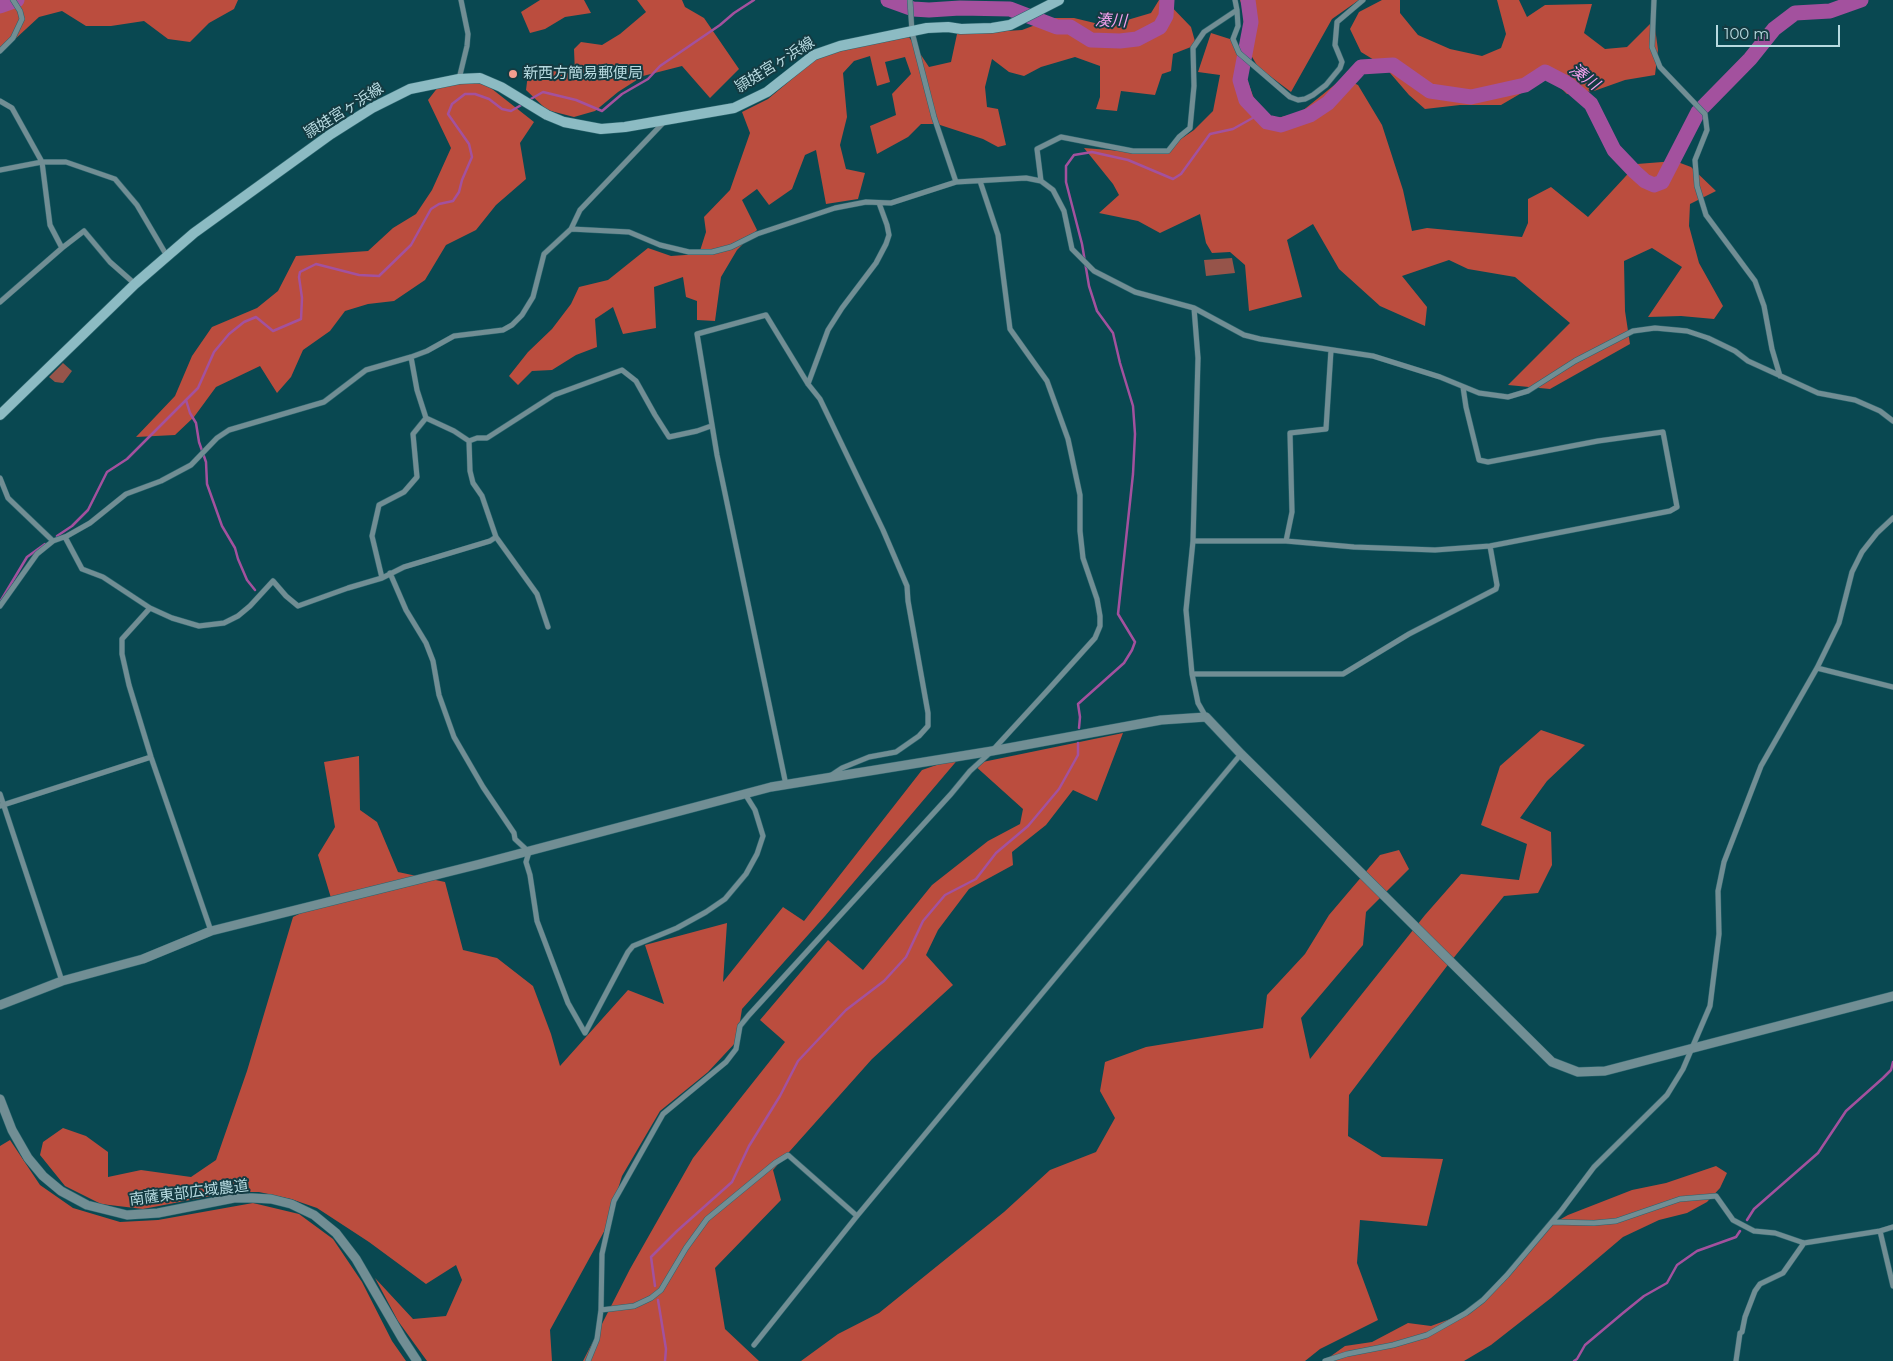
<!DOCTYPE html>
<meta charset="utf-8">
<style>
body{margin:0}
#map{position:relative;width:1893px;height:1361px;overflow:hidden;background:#094851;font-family:Montserrat,sans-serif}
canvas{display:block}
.scale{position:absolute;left:1716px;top:25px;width:124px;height:22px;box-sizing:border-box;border:2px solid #b7dae0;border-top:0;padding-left:6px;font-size:15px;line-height:18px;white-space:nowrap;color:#b7dae0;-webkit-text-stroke:4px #143b42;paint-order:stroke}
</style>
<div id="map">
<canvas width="1893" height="1361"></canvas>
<div class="scale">100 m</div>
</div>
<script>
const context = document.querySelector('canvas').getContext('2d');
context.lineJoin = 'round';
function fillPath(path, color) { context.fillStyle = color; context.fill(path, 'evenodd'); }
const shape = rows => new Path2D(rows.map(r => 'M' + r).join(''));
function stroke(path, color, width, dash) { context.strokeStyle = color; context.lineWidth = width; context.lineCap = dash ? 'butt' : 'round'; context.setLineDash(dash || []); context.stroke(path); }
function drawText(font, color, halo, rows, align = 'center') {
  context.font = font + ' Montserrat,"Noto Sans JP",sans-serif'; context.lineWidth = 4; context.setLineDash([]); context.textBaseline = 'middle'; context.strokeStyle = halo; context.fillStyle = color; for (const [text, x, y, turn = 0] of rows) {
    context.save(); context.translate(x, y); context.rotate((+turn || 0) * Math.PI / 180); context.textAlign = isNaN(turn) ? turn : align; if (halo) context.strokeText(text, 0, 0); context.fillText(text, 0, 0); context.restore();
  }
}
fillPath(shape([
 [1232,258,1235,273,1206,276,1204,260],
 [63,363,72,371,63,383,55,382,49,377]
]), '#96544a');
fillPath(shape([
 [0,0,238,0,234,9,209,23,190,42,168,39,144,21,111,26,86,26,62,11,39,17,13,41,0,48],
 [540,0,584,0,591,13,565,17,545,29,530,33,521,12],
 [637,0,682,0,685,7,704,18,739,69,710,98,682,66,643,76,618,92,595,111,574,117,547,110,526,90,528,74,545,70,575,74,574,49,581,42,602,45,620,34,646,12],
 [1159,0,1165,0,1191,27,1196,45,1173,54,1171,71,1162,74,1155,95,1121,91,1117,111,1096,109,1100,97,1100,66,1075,57,1041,67,1024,76,1009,72,992,59,985,87,987,107,998,109,1006,145,998,147,983,139,937,124,921,124,908,137,877,154,870,126,896,115,892,94,911,74,905,57,885,62,890,82,877,86,870,56,854,61,843,73,847,117,840,145,846,169,865,173,858,199,826,204,816,150,805,155,792,189,769,205,757,189,742,200,757,230,737,250,721,277,715,321,697,320,697,301,686,297,683,277,654,287,656,328,623,334,613,307,595,319,597,347,576,355,552,370,532,371,518,385,509,376,528,352,552,329,571,304,579,287,608,280,648,248,671,256,699,254,706,232,704,217,730,190,750,133,742,112,768,99,817,58,852,47,909,37,929,67,951,62,957,34,1022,30,1054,18,1074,18,1107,26,1151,13],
 [1240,0,1359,0,1332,19,1291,92,1258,67,1245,45,1243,8],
 [1382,0,1400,0,1400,13,1418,35,1450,49,1482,56,1501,48,1506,34,1497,0,1519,0,1527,17,1545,5,1592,4,1584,33,1605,49,1627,47,1654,20,1658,50,1655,75,1625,80,1594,91,1567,94,1549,77,1501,105,1460,105,1425,109,1409,95,1384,66,1361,52,1350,29,1359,12],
 [1211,33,1233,40,1253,96,1266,121,1301,112,1343,78,1358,85,1382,125,1403,190,1412,231,1427,228,1522,237,1528,223,1528,199,1551,187,1588,217,1637,164,1675,161,1691,167,1716,191,1690,204,1689,226,1699,263,1723,306,1714,319,1681,316,1648,317,1682,267,1652,248,1624,261,1625,311,1630,344,1550,389,1508,385,1570,323,1515,277,1468,269,1449,260,1402,276,1427,307,1425,326,1380,306,1339,269,1313,224,1287,240,1302,297,1249,311,1245,265,1230,252,1212,253,1206,243,1200,214,1160,233,1138,221,1099,213,1119,195,1113,184,1084,148,1159,154,1194,130,1213,111,1220,75,1198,72],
 [465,81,487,85,534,122,520,143,526,179,496,205,476,230,446,245,425,280,394,301,368,304,345,311,330,331,303,350,291,377,277,393,260,366,216,387,194,417,175,435,136,437,175,396,192,356,212,327,257,308,278,291,296,256,368,251,393,228,416,214,432,190,451,148,428,100,442,82],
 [1541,730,1585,745,1547,781,1520,818,1551,832,1552,865,1538,893,1504,896,1447,966,1349,1095,1348,1136,1382,1157,1443,1159,1427,1226,1360,1220,1357,1263,1378,1320,1320,1349,1305,1361,801,1361,838,1334,879,1313,1004,1212,1050,1170,1096,1152,1115,1118,1100,1091,1105,1062,1146,1047,1263,1028,1267,995,1305,954,1329,915,1380,855,1399,850,1409,869,1366,912,1363,945,1301,1018,1310,1059,1425,915,1461,874,1519,880,1527,844,1481,825,1500,766],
 [1123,733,1097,801,1073,790,1046,825,1012,852,1013,865,969,889,938,930,926,955,953,985,872,1059,773,1170,781,1200,715,1268,725,1329,759,1361,583,1361,630,1269,693,1158,785,1042,760,1020,828,940,863,970,932,885,988,841,1020,824,1023,809,973,764],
 [359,756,360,810,377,822,398,872,445,882,463,950,497,958,533,986,551,1034,560,1066,628,990,664,1004,645,945,727,923,723,982,783,907,804,921,922,770,960,757,825,916,742,1009,737,1041,708,1072,660,1111,622,1176,606,1228,550,1330,552,1361,427,1361,398,1321,375,1278,413,1319,446,1316,462,1280,456,1265,426,1284,369,1242,317,1208,291,1199,259,1192,232,1192,143,1209,101,1204,65,1186,40,1155,43,1142,63,1128,86,1136,108,1152,108,1177,141,1170,191,1177,216,1160,247,1071,293,917,331,898,318,855,335,827,324,762],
 [10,1140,40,1185,73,1208,120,1222,158,1220,253,1203,299,1214,333,1239,362,1282,392,1341,406,1361,0,1361,0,1146],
 [1716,1166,1727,1173,1720,1188,1707,1202,1687,1213,1659,1220,1623,1237,1551,1298,1491,1345,1464,1361,1324,1361,1345,1346,1372,1342,1408,1323,1431,1326,1469,1312,1552,1224,1568,1215,1632,1190,1666,1183]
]), '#bb4d3e');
stroke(shape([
 [529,100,543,92,576,100,602,111,622,94,648,79,660,66,720,25,734,13,754,0],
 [186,400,190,413,196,423,199,442,206,462,207,484,222,526,235,548,238,559,247,580,255,590],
 [57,536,72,526,88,510,107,472,127,459,198,388,214,352,229,334,244,322,256,317,273,331,301,319,302,298,299,277,300,272,316,264,359,275,379,276,411,245,431,209,439,204,453,201,459,192,462,180,472,157,469,144,448,114,452,104,465,94,475,94,489,99,502,109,511,111,523,104],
 [0,602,27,557,45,544],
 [1079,728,1080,717,1078,704,1124,663,1132,650,1135,642,1118,614,1133,474,1135,434,1133,406,1120,363,1113,333,1097,311,1089,286,1082,244,1066,182,1066,166,1074,155,1092,152,1128,160,1173,179,1181,174,1210,134,1233,129,1258,115],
 [1747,1220,1754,1209,1818,1153,1846,1111,1883,1078,1891,1070,1893,1062],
 [655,1286,651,1257,677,1231,732,1182,749,1146,780,1096,798,1061,846,1010,884,981,906,957,923,921,945,895,976,879,996,853,1028,826,1059,789,1078,755,1078,743],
 [658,1300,666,1349,665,1361],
 [1574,1361,1577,1359,1585,1345,1623,1313,1644,1296,1667,1283,1677,1265,1697,1251,1736,1237,1740,1231]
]), '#a3519e', 2.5);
stroke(shape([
 [888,0,913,9,929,10,960,8,1010,9,1057,27,1070,27,1091,40,1120,41,1137,39,1160,27,1166,16,1167,0],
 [1248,0,1251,22,1240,80,1246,100,1267,122,1281,125,1310,115,1328,103,1361,67,1393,65,1430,91,1471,97,1525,85,1545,72,1568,84,1591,104,1614,150,1635,172,1645,181,1654,185,1662,182,1698,112,1750,59,1774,29,1795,13,1830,11,1861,0],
 [0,6,17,0]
]), '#a3519e', 15);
const minor = shape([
 [910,0,912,32,934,117,956,182],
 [1654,0,1652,47,1660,67,1705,114,1707,130,1695,160,1697,186,1706,215,1755,281,1764,306,1772,349,1780,376],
 [1237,10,1238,26,1233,39,1239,53,1290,97,1298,100,1305,99,1313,95,1326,85,1340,68,1342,62,1335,45,1337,22,1363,0],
 [0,51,13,38,22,19,20,11,13,0],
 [459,79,467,46,468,34,461,0],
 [0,101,12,108,42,162,66,162,115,179,137,205,167,256],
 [0,170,42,162,50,225,62,248],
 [1041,181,1037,149,1061,137,1133,151,1168,151,1179,137,1190,128,1194,86,1193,48,1204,32,1237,10,1235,0],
 [571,229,629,232,660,245,689,252,712,252,731,247,757,234,835,208,866,202,891,203,956,182,1026,178,1041,181,1053,190,1064,211,1072,249,1094,271,1135,292,1194,308,1244,335,1260,339,1373,356,1440,377,1479,393,1508,397,1528,391,1575,361,1633,331,1655,328,1687,331,1708,338,1735,351,1748,361,1818,393,1855,400,1880,411,1893,421],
 [0,302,62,248,84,231,110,262,135,284],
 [1194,308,1198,358,1193,541,1186,610,1192,674,1198,703,1206,717],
 [808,384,828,330,842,308,876,263,886,244,889,235,887,225,879,203],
 [469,441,477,438,487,438,554,395,622,370,636,381,655,415,669,437,697,431,711,426],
 [0,478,8,498,53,541],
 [65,537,82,569,103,577,150,608,172,618,199,626,224,623,238,616,250,606,273,581,286,596,298,606,348,588,382,578,404,567,490,541,496,537,482,496,473,483,470,471,469,441,454,431,426,418,417,390,411,357],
 [496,537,537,594,548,627],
 [1193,541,1286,541,1354,547,1435,550,1490,546,1670,511,1677,507,1663,432,1598,441,1488,462,1479,460,1466,407,1463,387],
 [1286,541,1292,512,1290,433,1326,429,1331,350],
 [390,573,406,610,426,643,433,661,439,695,454,737,483,787,514,833,515,839,529,852,526,862,530,875,537,921,568,1003,585,1033,628,952,633,946,677,928,706,912,725,899,746,874,757,854,763,836,755,810,745,794],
 [382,578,372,536,379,505,404,492,417,477,413,434,426,418],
 [0,606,37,554,53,541,67,536,90,523,126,494,161,481,191,465,217,438,229,430,324,402,366,370,411,357,427,351,454,336,503,330,512,325,522,315,533,297,544,254,571,229,580,210,664,122],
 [150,608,122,639,122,654,129,685,151,757,211,931],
 [1817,668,1893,687],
 [1192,674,1343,674,1409,634,1496,589,1497,585,1490,546],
 [786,785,717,455,697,334,766,315,808,384,820,399,883,530,907,586,908,601,928,713,928,726,919,736,896,752,869,757,842,768,830,776],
 [0,794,62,981],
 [0,806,151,757],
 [1552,1222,1594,1223,1616,1221,1680,1199,1716,1196,1733,1220,1754,1231,1775,1233,1804,1243,1880,1231,1893,1227],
 [1880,1231,1893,1286],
 [601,1310,634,1306,651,1298,661,1290,686,1248,707,1219,775,1163,788,1155,857,1216],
 [754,1345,857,1216,1241,754],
 [588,1361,597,1339,601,1310,602,1254,614,1201,663,1114,726,1062,736,1049,740,1026,749,1015,951,794,970,771,992,751,1048,690,1095,638,1100,626,1100,616,1097,599,1083,558,1080,531,1080,495,1068,439,1047,381,1010,329,998,235,980,181],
 [1325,1361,1347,1354,1393,1345,1427,1335,1466,1313,1483,1300,1507,1275,1561,1211,1594,1167,1667,1095,1683,1069,1710,1006,1719,934,1718,891,1724,862,1761,766,1817,668,1839,623,1852,572,1862,552,1877,533,1893,518],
 [1736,1361,1740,1333,1742,1332,1745,1317,1755,1291,1760,1284,1783,1273,1804,1243]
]);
const tertiary = shape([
 [0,1005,62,981,143,959,211,931,480,864,771,787,992,751,1161,720,1206,717,1241,754,1552,1062,1578,1072,1605,1071,1893,996],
 [0,1099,12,1130,28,1158,43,1176,61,1191,87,1205,127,1215,158,1213,234,1198,252,1198,271,1199,291,1204,314,1215,336,1233,356,1259,402,1338,417,1361]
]);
const secondary = shape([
 [0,415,135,284,194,233,331,134,372,108,410,89,459,79,480,78,501,87,547,115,564,122,601,129,625,127,734,108,767,92,814,55,840,46,927,28,948,27,961,29,992,28,1010,25,1059,0]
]);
stroke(minor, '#2c656e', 6);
stroke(tertiary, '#2c656e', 10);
stroke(secondary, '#2c656e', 11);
stroke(minor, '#718e94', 5);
stroke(tertiary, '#718e94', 9);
stroke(secondary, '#8cbbc3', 10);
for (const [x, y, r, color] of [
 [513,74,5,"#f59d8e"]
]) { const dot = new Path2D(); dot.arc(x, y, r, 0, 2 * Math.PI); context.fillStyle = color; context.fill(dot); stroke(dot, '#143b42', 2); }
drawText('15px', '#b7dae0', '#143b42', [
 ["頴娃宮ヶ浜線",775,65,-32],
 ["頴娃宮ヶ浜線",344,111,-32],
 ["南薩東部広域農道",189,1193,-7]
]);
drawText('15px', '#b7dae0', '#143b42', [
 ["新西方簡易郵便局",523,74]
], 'left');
drawText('italic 16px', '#f6a1ef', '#143b42', [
 ["湊川",1111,21,2],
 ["湊川",1584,77,37]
]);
</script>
